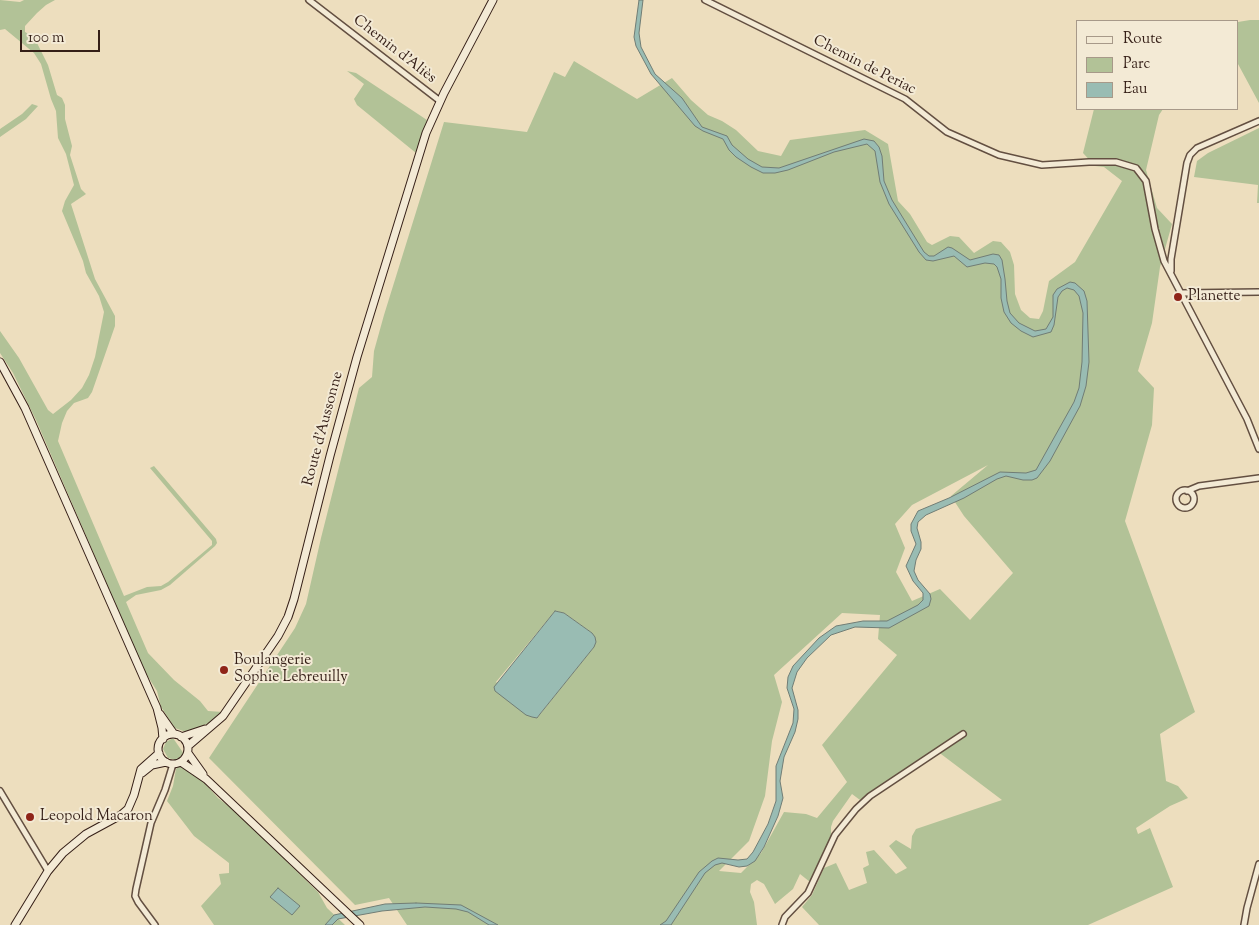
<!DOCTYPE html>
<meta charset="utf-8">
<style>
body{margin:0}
#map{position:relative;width:1259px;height:925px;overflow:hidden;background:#eddebe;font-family:"Sorts Mill Goudy",serif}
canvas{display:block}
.legend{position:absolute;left:1076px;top:20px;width:162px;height:90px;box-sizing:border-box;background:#f3ead5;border:1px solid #a79989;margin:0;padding:6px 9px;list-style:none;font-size:15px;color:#351f17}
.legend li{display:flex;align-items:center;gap:10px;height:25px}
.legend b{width:25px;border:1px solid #a79989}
.scale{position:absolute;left:20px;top:30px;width:80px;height:22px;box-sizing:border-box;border:2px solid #351f17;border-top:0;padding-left:6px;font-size:15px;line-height:18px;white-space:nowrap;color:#351f17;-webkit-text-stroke:4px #f3ead5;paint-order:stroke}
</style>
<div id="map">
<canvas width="1259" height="925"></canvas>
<ul class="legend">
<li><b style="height:6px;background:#f3ead5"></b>Route</li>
<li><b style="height:14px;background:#b2c297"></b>Parc</li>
<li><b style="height:14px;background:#99bcb3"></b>Eau</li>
</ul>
<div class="scale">100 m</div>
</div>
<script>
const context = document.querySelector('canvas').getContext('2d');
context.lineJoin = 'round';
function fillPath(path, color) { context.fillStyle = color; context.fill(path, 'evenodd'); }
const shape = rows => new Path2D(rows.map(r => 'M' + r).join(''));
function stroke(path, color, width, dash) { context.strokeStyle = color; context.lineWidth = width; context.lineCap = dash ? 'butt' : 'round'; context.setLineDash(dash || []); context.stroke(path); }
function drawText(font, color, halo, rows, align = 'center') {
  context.font = font + ' "Sorts Mill Goudy",serif'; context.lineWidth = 4; context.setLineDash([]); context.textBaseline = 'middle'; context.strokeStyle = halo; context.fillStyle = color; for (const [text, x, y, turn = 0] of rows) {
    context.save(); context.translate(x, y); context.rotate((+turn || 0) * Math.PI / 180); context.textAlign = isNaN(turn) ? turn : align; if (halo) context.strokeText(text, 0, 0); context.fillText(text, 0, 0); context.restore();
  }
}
fillPath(shape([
 [0,0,20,2,24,0,55,0,46,5,37,13,25,26,25,32,34,37,48,65,57,95,62,98,65,105,65,119,72,146,70,155,81,189,86,194,71,204,95,279,115,316,115,326,92,392,88,398,74,403,67,411,62,423,58,441,124,596,147,587,161,586,168,582,212,545,212,541,150,468,154,466,216,539,217,543,215,546,170,585,161,590,136,595,126,602,148,653,174,680,200,701,208,711,223,712,214,720,193,731,183,731,175,728,161,707,157,691,145,672,36,420,13,373,0,353,0,331,19,358,48,410,53,414,71,400,82,388,89,375,95,357,104,312,99,296,86,273,83,261,62,211,65,201,74,185,66,154,58,138,56,111,51,99,41,64,34,53,5,29,0,30],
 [1250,20,1259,20,1259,103,1238,64,1238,22],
 [574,61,637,99,672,78,691,100,708,115,722,121,736,130,758,151,781,156,790,140,865,130,888,144,898,201,910,214,927,242,932,245,950,236,959,237,974,253,993,241,1001,242,1010,252,1014,265,1015,294,1021,310,1030,318,1039,319,1043,311,1049,281,1075,262,1122,181,1104,167,1095,166,1083,153,1094,109,1163,109,1159,115,1146,170,1157,208,1172,224,1160,267,1152,323,1138,371,1154,388,1152,425,1125,521,1195,712,1160,734,1166,781,1178,786,1188,798,1170,806,1136,828,1138,834,1150,828,1173,887,1088,925,819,925,802,907,812,895,824,868,836,863,849,890,867,883,863,868,869,865,866,852,874,850,896,874,907,868,889,846,896,840,911,849,912,836,916,829,1002,800,937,751,860,800,852,794,833,821,831,827,831,837,810,882,800,874,793,889,775,904,764,884,757,880,751,884,750,892,754,902,757,925,407,925,389,898,355,905,209,758,295,628,306,604,321,538,359,388,372,377,374,351,384,315,444,122,527,132,554,72,565,77],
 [988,465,951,496,964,516,1013,573,970,620,940,589,912,601,896,572,905,548,895,524,912,505],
 [555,611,564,613,592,633,594,647,537,718,496,682],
 [842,613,880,615,878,639,897,655,822,745,847,782,817,818,806,814,784,812,761,853,741,873,719,871,749,841,765,796,772,741,782,702,774,675],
 [347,71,356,73,427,120,416,153,357,105,354,99,364,84],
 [32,104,38,106,26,119,0,137,0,129,22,114],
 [1259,128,1259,203,1257,203,1258,185,1194,177,1197,161,1208,153],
 [173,738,184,754,176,760,168,758,163,749,166,742],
 [178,767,184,767,200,778,218,798,235,811,318,892,327,908,345,925,214,925,201,906,221,884,219,874,229,873,229,863,194,836,167,801,173,786,176,769]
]), '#b2c297');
const water = shape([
 [639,0,643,0,639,33,641,47,655,74,682,98,702,127,727,136,732,145,748,159,762,167,779,168,864,139,874,141,879,147,882,156,884,181,892,200,924,252,929,256,934,256,948,247,952,248,970,260,993,254,999,255,1002,260,1005,279,1007,301,1010,313,1019,323,1035,331,1046,329,1053,317,1053,295,1057,289,1070,282,1075,283,1084,291,1087,301,1089,362,1086,386,1080,406,1050,461,1037,478,1032,480,1023,480,1006,476,997,479,964,498,926,515,918,522,917,528,921,542,921,549,916,560,914,571,918,580,930,594,931,599,929,606,889,628,855,627,831,635,807,658,797,672,792,688,798,710,798,719,795,732,784,757,780,781,783,798,778,816,764,847,755,861,747,866,739,867,722,863,715,865,705,873,671,925,660,925,666,921,699,872,712,861,718,858,738,860,747,859,753,852,768,824,776,801,776,766,793,723,794,709,787,688,788,677,793,666,819,638,836,626,863,621,887,621,918,605,923,600,923,593,913,581,906,566,916,544,911,531,911,524,918,511,949,498,1000,472,1026,473,1036,470,1074,402,1079,388,1082,362,1083,313,1079,296,1074,290,1067,288,1062,291,1058,297,1054,325,1051,332,1033,337,1021,331,1011,323,1004,312,1001,298,1001,279,997,267,994,264,985,263,967,267,954,256,933,261,926,260,919,252,889,204,880,182,875,151,867,144,834,152,788,170,775,173,763,173,751,167,736,157,729,150,723,139,703,131,695,126,651,74,636,46,634,37,639,0],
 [555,611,564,613,592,633,595,637,596,642,594,647,540,714,537,718,532,717,526,715,495,691,494,687,555,611],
 [278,888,300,906,292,915,270,897,278,888],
 [416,903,461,905,498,925,489,925,468,912,456,909,425,907,382,911,338,919,332,925,325,925,334,915,385,904,416,903]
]);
fillPath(water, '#99bcb3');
stroke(water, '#717d75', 1);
const street = shape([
 [309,0,440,101],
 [705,0,905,99,947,132,999,155,1042,165,1089,162,1116,162,1136,168,1146,181,1155,229,1164,261,1247,419,1259,449],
 [1171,271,1171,259,1187,163,1190,155,1197,148,1259,121],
 [1181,293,1259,292],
 '1176 499a9 9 0 1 1 18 0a9 9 0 1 1-18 0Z',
 [1187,491,1199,486,1259,478],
 [0,791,48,871],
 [155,925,138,902,135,896,136,889,151,823,165,790,173,764],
 [782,925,785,917,808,893,835,835,856,809,870,796,963,734],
 [1244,925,1247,908,1259,864]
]);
const secondary = shape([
 [0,362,25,408,157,708,162,728,163,739],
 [160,714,174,734],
 '158 749a15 15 0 1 1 30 0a15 15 0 1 1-30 0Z',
 [181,737,205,729],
 [188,746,223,716,278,636,288,617,294,599,330,456,357,357,426,133,444,93,493,0],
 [188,753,203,774],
 [181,762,206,779,360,925],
 [142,773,152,765,166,762],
 [15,925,48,871,63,853,86,834,121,815,128,809,134,795,141,769,159,753]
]);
stroke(street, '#634f41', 8);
stroke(secondary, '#351f17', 9);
stroke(street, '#f3ead5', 5);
stroke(secondary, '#f3ead5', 7);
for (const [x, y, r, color] of [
 [1178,297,5,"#8f2418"],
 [224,670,5,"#8f2418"],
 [30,817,5,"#8f2418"]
]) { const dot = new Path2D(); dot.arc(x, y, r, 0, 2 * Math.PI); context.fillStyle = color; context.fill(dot); stroke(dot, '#f3ead5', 2); }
drawText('15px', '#351f17', '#f3ead5', [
 ["Chemin d'Aliès",394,50,38],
 ["Chemin de Periac",864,66,27],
 ["Route d'Aussonne",324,429,-75]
]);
drawText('15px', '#351f17', '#f3ead5', [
 ["Planette",1188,297],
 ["Boulangerie",234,661],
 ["Sophie Lebreuilly",234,678],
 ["Leopold Macaron",40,817]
], 'left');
</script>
